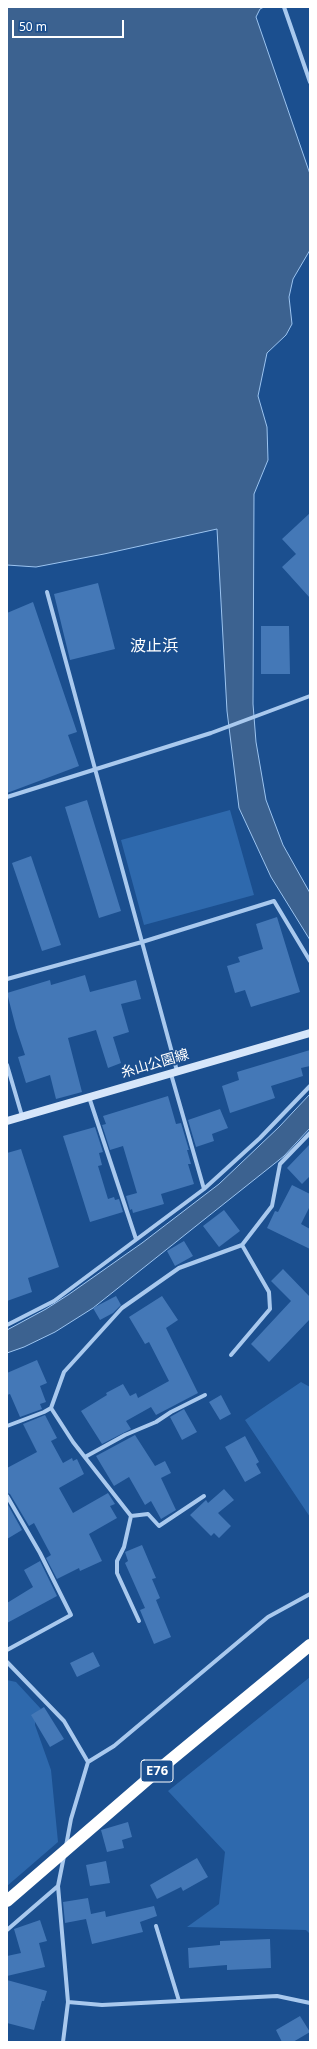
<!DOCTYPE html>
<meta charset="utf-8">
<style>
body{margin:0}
#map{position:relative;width:317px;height:2049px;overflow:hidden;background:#1b4f8f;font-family:"Noto Sans",sans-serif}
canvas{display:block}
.frame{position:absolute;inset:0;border:8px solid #fff;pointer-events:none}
.scale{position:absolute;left:12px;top:20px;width:112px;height:18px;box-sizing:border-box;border:2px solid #fff;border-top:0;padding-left:5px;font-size:12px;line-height:14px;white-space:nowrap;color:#fff;-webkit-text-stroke:3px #1b4f8f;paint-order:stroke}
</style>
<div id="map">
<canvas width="317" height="2049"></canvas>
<div class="frame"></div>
<div class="scale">50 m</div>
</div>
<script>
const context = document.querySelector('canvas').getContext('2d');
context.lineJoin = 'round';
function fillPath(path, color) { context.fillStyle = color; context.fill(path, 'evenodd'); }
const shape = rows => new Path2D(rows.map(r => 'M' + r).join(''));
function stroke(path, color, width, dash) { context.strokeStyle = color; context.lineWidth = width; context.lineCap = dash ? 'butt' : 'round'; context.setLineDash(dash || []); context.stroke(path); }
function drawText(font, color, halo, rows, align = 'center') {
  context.font = font + ' "Noto Sans","Noto Sans JP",sans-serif'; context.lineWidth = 3.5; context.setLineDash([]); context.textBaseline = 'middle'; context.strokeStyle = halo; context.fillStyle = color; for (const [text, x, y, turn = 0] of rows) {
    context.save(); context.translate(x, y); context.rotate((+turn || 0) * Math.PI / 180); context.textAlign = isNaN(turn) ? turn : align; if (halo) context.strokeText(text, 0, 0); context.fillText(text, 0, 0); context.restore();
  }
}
fillPath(shape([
 [230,810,254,895,144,925,121,840],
 [301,1382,310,1387,310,1517,245,1420],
 [310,1677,310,1934,306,1930,187,1927,219,1904,225,1852,168,1791],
 [7,1680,16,1682,41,1709,35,1714,35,1725,51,1770,58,1842,7,1886]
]), '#2e69ad');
const water = shape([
 [7,7,264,7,260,9,256,17,310,174,310,250,293,279,289,297,292,324,286,335,267,353,258,396,267,427,268,460,254,494,253,704,256,742,266,800,283,845,310,893,310,940,271,877,239,808,227,711,217,529,104,554,36,567,7,565,7,7],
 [310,1094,310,1128,284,1156,93,1308,55,1332,24,1347,7,1353,7,1330,46,1309,68,1295,142,1243,219,1184,279,1127,310,1094]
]);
fillPath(water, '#3c6290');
stroke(water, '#9cc4f0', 1);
fillPath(shape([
 [310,513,310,598,282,567,296,554,282,539],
 [98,583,115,649,70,660,54,594],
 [33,602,77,732,68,735,79,766,7,793,7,613],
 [261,626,289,626,290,674,261,674],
 [87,800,121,911,99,918,65,807],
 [31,856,61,945,42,951,12,863],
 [277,917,300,992,251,1007,245,990,235,993,227,966,240,962,238,957,263,949,256,924],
 [85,975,90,992,136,980,141,999,121,1004,129,1032,113,1037,121,1063,108,1068,96,1030,68,1038,82,1092,56,1099,50,1075,26,1083,18,1057,25,1055,16,1028,7,993,50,980,51,985],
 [310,1050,310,1066,301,1068,303,1076,271,1086,275,1098,230,1113,222,1086,239,1080,237,1072],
 [168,1096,176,1124,181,1123,189,1150,187,1150,191,1164,188,1164,194,1184,161,1194,164,1204,133,1213,132,1209,130,1210,126,1196,137,1193,123,1146,110,1150,102,1125,106,1124,103,1116],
 [220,1109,228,1128,212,1134,214,1141,196,1147,188,1120],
 [95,1127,103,1152,99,1153,102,1165,98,1166,108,1199,114,1197,115,1200,119,1199,123,1212,90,1222,63,1136],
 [310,1144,310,1176,302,1184,287,1168],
 [21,1149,59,1267,28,1278,32,1292,7,1301,7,1153],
 [292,1185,310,1194,310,1206,301,1224,310,1229,310,1249,267,1228,275,1211,278,1212],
 [224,1210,240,1231,219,1247,203,1226],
 [184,1241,193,1256,175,1266,167,1251],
 [283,1269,310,1297,310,1319,269,1362,251,1344,291,1301,271,1281],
 [116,1296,121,1305,113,1313,100,1320,93,1308],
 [162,1296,178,1320,166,1328,198,1393,156,1415,151,1407,126,1421,131,1429,102,1444,81,1411,107,1395,106,1393,123,1384,130,1396,136,1393,138,1398,169,1381,149,1342,145,1344,129,1317],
 [37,1360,47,1383,40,1386,46,1402,40,1404,42,1409,20,1417,10,1394,7,1395,7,1373],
 [221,1395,231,1414,220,1420,209,1402],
 [184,1409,197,1432,182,1440,170,1417],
 [45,1415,57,1438,51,1441,63,1463,72,1458,73,1461,77,1459,84,1474,59,1488,73,1513,108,1493,115,1504,110,1506,117,1518,89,1534,102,1561,80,1571,79,1568,57,1579,46,1558,51,1555,34,1523,29,1526,10,1494,7,1493,7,1468,37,1452,23,1424],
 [135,1435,155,1466,165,1461,171,1473,161,1478,176,1510,161,1519,151,1501,145,1505,129,1477,114,1486,96,1456],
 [245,1436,259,1462,256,1464,261,1473,245,1482,225,1447],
 [224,1489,234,1500,218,1513,231,1526,219,1538,214,1533,211,1536,190,1515,206,1500,208,1503],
 [7,1503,22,1530,7,1539],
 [142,1545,156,1578,152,1579,160,1598,156,1600,171,1637,154,1644,140,1610,145,1608,125,1563,128,1561,125,1552],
 [40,1561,57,1596,7,1623,7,1603,33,1587,24,1570],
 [93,1652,100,1666,77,1677,70,1663],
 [44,1707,64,1739,50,1747,31,1715],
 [128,1822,132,1837,122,1840,124,1848,107,1852,101,1830],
 [197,1858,208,1877,183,1891,181,1887,157,1899,150,1885],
 [106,1861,110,1883,90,1886,86,1865],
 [88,1898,91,1914,105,1911,106,1917,154,1906,157,1916,140,1922,143,1932,92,1944,86,1919,65,1923,63,1902],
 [40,1920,47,1941,39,1943,45,1967,7,1976,7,1956,21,1953,14,1929],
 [270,1939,271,1968,227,1970,227,1965,189,1968,188,1948,220,1945,220,1941],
 [7,1980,47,1991,44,2001,42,2001,34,2030,7,2023],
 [300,2016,310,2032,293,2042,282,2042,276,2030]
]), '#4478b7');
stroke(shape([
 [284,7,310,82],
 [47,592,177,1071],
 [7,797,211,733,310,696],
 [7,979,142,942,274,901,310,961],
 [7,1065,22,1116],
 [171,1074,204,1189],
 [89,1097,136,1239],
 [7,1325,54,1301,204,1189,260,1138,310,1086],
 [231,1355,270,1309,269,1292,242,1245],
 [51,1408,73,1442,131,1516,148,1514,159,1526,204,1496],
 [7,1426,44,1412,51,1408,64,1372,122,1308,179,1268,242,1245,272,1206,280,1164,310,1133],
 [85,1457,125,1435,156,1422,171,1412,205,1395],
 [7,1496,40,1553,71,1615,7,1650],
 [131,1516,124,1547,117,1561,117,1573,139,1621],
 [7,1662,64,1721,88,1762],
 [66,1846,71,1819,88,1762,114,1746,268,1617,310,1594],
 [156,1926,179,2001],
 [7,1930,58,1886],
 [68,2002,102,2005,277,1996,310,2003],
 [63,2042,68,2002,58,1886,64,1856]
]), '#a9c9ee', 4);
stroke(shape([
 [7,1121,310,1033]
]), '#d6e6fa', 8);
stroke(shape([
 [7,1901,162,1767,310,1645]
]), '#fff', 12);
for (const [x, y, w] of [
 [157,1771,32]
]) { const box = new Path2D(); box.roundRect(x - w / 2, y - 11, w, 22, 3); context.fillStyle = '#1b4f8f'; context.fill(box); stroke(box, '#fff', 1); }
drawText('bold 13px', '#fff', null, [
 ["E76",157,1771]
]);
drawText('14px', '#fff', '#1b4f8f', [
 ["糸山公園線",155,1064,-16]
]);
drawText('16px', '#fff', '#1b4f8f', [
 ["波止浜",154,646]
]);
</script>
